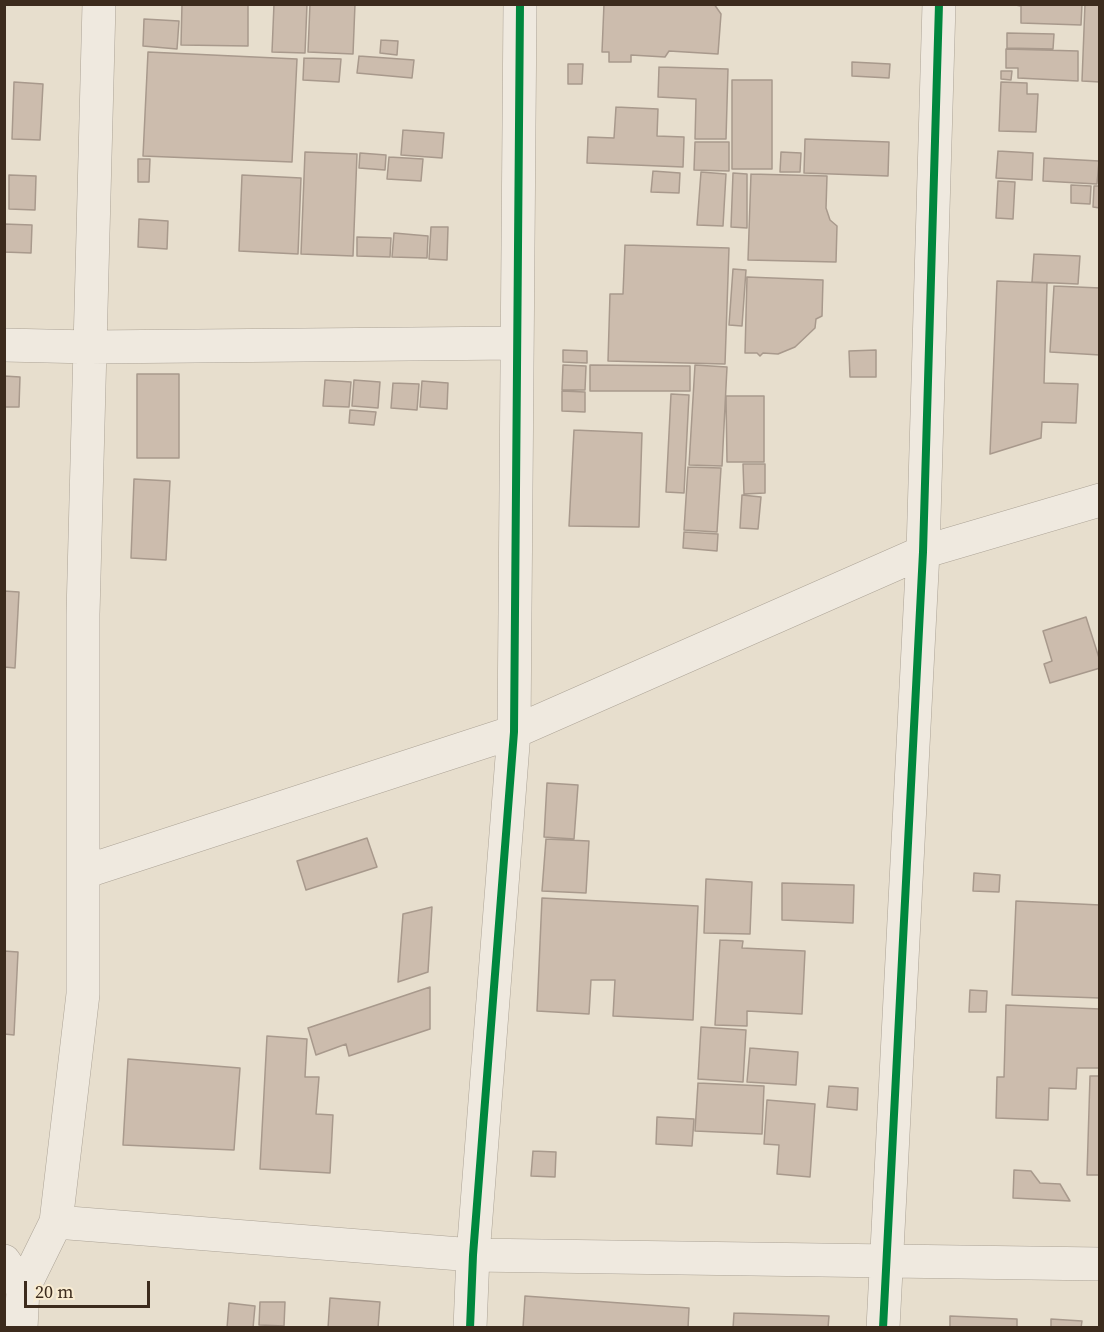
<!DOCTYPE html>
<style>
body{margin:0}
#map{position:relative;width:1104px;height:1332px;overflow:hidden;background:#e7decd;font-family:"Source Serif 4",serif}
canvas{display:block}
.frame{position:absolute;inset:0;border:6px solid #3c2b1d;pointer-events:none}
.scale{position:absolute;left:24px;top:1281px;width:126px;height:27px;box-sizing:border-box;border:3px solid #3c2b1d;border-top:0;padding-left:8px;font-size:18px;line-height:21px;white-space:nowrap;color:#3c2b1d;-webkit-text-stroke:4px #f9ecd2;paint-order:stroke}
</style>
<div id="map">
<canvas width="1104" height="1332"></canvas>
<div class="frame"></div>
<div class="scale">20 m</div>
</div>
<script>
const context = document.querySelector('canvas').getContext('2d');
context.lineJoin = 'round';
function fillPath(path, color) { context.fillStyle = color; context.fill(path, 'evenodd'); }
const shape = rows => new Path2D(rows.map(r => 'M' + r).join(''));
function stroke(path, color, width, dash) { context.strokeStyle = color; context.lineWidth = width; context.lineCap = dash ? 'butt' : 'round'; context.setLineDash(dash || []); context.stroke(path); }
const building = shape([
 [182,4,248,4,248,46,181,45,182,4],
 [274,4,307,4,305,53,272,52,274,4],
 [310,4,355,4,353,54,308,52,310,4],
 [604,4,714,4,721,14,718,54,669,51,665,57,631,55,631,62,609,62,609,52,602,52,604,4],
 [1010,4,1082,4,1081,25,1021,23,1021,6,1010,4],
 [1085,4,1100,4,1100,82,1082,81,1085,4],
 [144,19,179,21,177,49,143,46,144,19],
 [1007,33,1054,34,1053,49,1007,48,1007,33],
 [381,40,398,41,397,55,380,53,381,40],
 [1006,49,1078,51,1078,81,1018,78,1018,68,1006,68,1006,49],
 [148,52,297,59,292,162,143,156,148,52],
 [359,56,414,60,412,78,357,73,359,56],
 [304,58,341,59,339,82,303,80,304,58],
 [852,62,890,64,889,78,852,76,852,62],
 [568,64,583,64,582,84,568,84,568,64],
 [659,67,728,69,726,139,695,139,696,99,658,97,659,67],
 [1001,71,1012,71,1011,80,1001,79,1001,71],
 [732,80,772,80,772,169,732,169,732,80],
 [14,82,43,84,40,140,12,139,14,82],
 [1001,82,1027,83,1027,94,1038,94,1036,132,999,131,1001,82],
 [616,107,658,109,657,136,684,137,683,167,587,163,588,137,614,138,616,107],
 [403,130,444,133,442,158,401,155,403,130],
 [805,139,889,142,888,176,804,173,805,139],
 [695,142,729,142,729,171,694,170,695,142],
 [998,151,1033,153,1032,180,996,178,998,151],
 [305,152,357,154,353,256,301,254,305,152],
 [781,152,801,153,800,172,780,172,781,152],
 [360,153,386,155,385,170,359,168,360,153],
 [389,157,423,159,421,181,387,179,389,157],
 [1044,158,1099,161,1097,184,1043,181,1044,158],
 [138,159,150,159,149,182,138,182,138,159],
 [653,171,680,173,679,193,651,192,653,171],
 [701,172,726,174,723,226,697,225,701,172],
 [733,173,747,174,747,228,731,227,733,173],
 [751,174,827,176,826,208,830,220,837,226,836,262,748,260,751,174],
 [9,175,36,176,35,210,9,209,9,175],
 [242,175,301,178,298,254,239,251,242,175],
 [998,181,1015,182,1013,219,996,218,998,181],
 [1071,185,1091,186,1090,204,1071,203,1071,185],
 [1094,186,1100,186,1100,208,1093,207,1094,186],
 [139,219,168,221,167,249,138,247,139,219],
 [4,224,32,225,31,253,4,252,4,224],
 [431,227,448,227,447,260,429,259,431,227],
 [394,233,428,236,427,258,392,257,394,233],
 [357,237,391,238,390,257,357,256,357,237],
 [625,245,729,248,725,364,608,361,610,294,623,294,625,245],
 [1034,254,1080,256,1078,284,1032,282,1034,254],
 [733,269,746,270,742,326,729,325,733,269],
 [747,277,823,280,822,316,816,319,815,328,795,347,778,354,763,353,760,356,757,353,745,353,747,277],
 [997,281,1047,283,1044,383,1078,384,1076,423,1042,422,1041,438,990,454,997,281],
 [1054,286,1100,288,1100,355,1050,352,1054,286],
 [563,350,587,351,587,363,563,362,563,350],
 [876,350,876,377,850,377,849,351,876,350],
 [563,365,586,366,585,390,562,390,563,365],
 [590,365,690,366,690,391,590,391,590,365],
 [695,365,727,367,722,466,689,465,695,365],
 [137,374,179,374,179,458,137,458,137,374],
 [4,376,20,377,19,407,4,407,4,376],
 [325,380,351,382,349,407,323,406,325,380],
 [354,380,380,382,378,408,352,406,354,380],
 [422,381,448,383,447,409,420,407,422,381],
 [393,383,419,384,417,410,391,408,393,383],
 [562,391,585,392,585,412,562,411,562,391],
 [671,394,689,395,684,493,666,492,671,394],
 [726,396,764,396,764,462,727,462,726,396],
 [350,410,376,412,374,425,349,423,350,410],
 [574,430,642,433,639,527,569,526,574,430],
 [743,464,765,464,765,493,744,494,743,464],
 [688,467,721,468,717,532,684,530,688,467],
 [134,479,170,481,166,560,131,558,134,479],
 [742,495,761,497,758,529,740,528,742,495],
 [684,532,718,534,717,551,683,548,684,532],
 [4,591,19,592,15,668,4,667,4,591],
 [1086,617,1100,661,1100,668,1050,683,1044,664,1052,661,1043,631,1086,617],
 [547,783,578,785,574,839,544,837,547,783],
 [367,838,377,867,306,890,297,861,367,838],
 [546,839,589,841,586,893,542,891,546,839],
 [974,873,1000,875,999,892,973,891,974,873],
 [706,879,752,882,750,934,704,933,706,879],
 [782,883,854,885,853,923,782,920,782,883],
 [542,898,698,906,693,1020,613,1016,615,980,591,980,589,1014,537,1011,542,898],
 [1016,901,1100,905,1100,998,1012,995,1016,901],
 [432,907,428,972,398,982,403,914,432,907],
 [720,940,743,941,742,948,805,951,802,1014,747,1011,747,1026,715,1025,720,940],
 [4,951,18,952,14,1035,4,1034,4,951],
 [430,987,430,1029,349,1056,346,1044,316,1055,308,1028,430,987],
 [970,990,987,991,986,1012,969,1012,970,990],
 [1006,1005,1100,1009,1100,1068,1077,1068,1076,1089,1049,1088,1048,1120,996,1118,997,1077,1004,1077,1006,1005],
 [701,1027,746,1030,743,1082,698,1079,701,1027],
 [267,1036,307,1039,305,1077,319,1077,316,1114,333,1115,330,1173,260,1169,267,1036],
 [750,1048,798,1052,796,1085,747,1082,750,1048],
 [128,1059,240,1068,234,1150,123,1145,128,1059],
 [1090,1076,1100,1076,1100,1175,1087,1175,1090,1076],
 [698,1083,764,1086,762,1134,695,1131,698,1083],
 [829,1086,858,1088,857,1110,827,1107,829,1086],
 [767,1100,815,1104,810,1177,777,1174,779,1145,764,1144,767,1100],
 [657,1117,694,1119,692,1146,656,1144,657,1117],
 [533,1151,556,1152,555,1177,531,1176,533,1151],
 [1014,1170,1031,1171,1040,1183,1060,1184,1070,1201,1013,1198,1014,1170],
 [525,1296,689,1308,688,1328,523,1328,525,1296],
 [330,1298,380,1302,378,1328,328,1328,330,1298],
 [260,1302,285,1302,284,1326,259,1325,260,1302],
 [229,1303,255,1306,253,1328,227,1328,229,1303],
 [734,1313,829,1316,828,1328,733,1328,734,1313],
 [950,1316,1017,1319,1017,1328,950,1328,950,1316],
 [1051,1319,1082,1321,1081,1328,1051,1328,1051,1319]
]);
fillPath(building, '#ccbcad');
stroke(building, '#a8998c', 1.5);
const minor = shape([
 [4,345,90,347,517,343],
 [84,872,514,732,923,552,1100,500],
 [56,1222,473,1255,1100,1264],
 [4,1261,23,1289,21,1328],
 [23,1289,56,1222,83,994,83,614,99,4],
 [470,1328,473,1255,514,732,520,4],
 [883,1328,923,552,939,4]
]);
stroke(minor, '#aca396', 34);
stroke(minor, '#efe9df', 33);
stroke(shape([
 [470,1328,473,1255,514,732,520,4],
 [883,1328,923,552,939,4]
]), '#00873e', 8);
</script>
